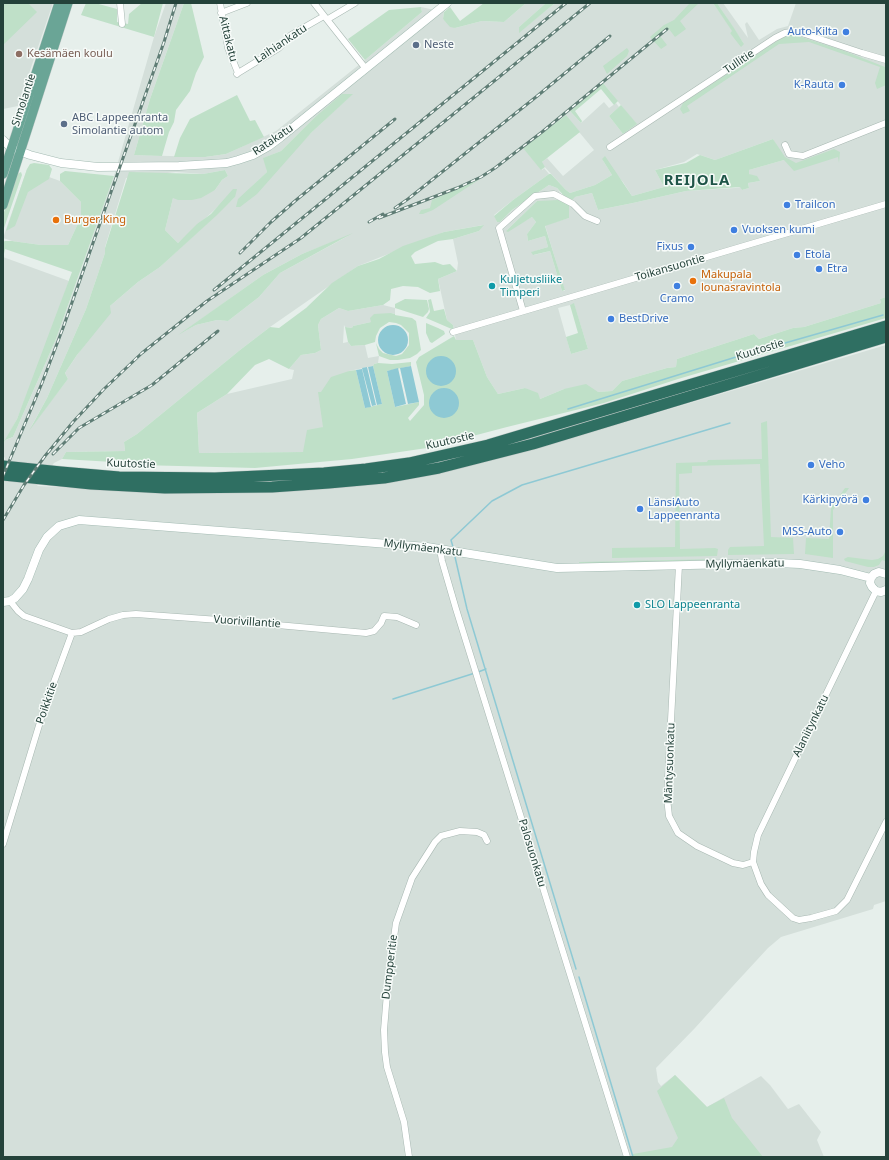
<!DOCTYPE html>
<meta charset="utf-8">
<style>
body{margin:0}
#map{position:relative;width:889px;height:1160px;overflow:hidden;background:#e6efeb;font-family:"Noto Sans",sans-serif}
canvas{display:block}
.frame{position:absolute;inset:0;border:4px solid #24423a;pointer-events:none}
</style>
<div id="map">
<canvas width="889" height="1160"></canvas>
<div class="frame"></div>
</div>
<script>
const context = document.querySelector('canvas').getContext('2d');
context.lineJoin = 'round';
function fillPath(path, color) { context.fillStyle = color; context.fill(path, 'evenodd'); }
const shape = rows => new Path2D(rows.map(r => 'M' + r).join(''));
function stroke(path, color, width, dash) { context.strokeStyle = color; context.lineWidth = width; context.lineCap = dash ? 'butt' : 'round'; context.setLineDash(dash || []); context.stroke(path); }
function drawText(font, color, halo, rows, align = 'center') {
  context.font = font + ' "Noto Sans",sans-serif'; context.lineWidth = 3; context.setLineDash([]); context.textBaseline = 'middle'; context.strokeStyle = halo; context.fillStyle = color; for (const [text, x, y, turn = 0] of rows) {
    context.save(); context.translate(x, y); context.rotate((+turn || 0) * Math.PI / 180); context.textAlign = isNaN(turn) ? turn : align; if (halo) context.strokeText(text, 0, 0); context.fillText(text, 0, 0); context.restore();
  }
}
fillPath(shape([
 [3,3,53,3,18,106,3,109],
 [166,3,184,3,150,99,134,155,205,157,226,154,276,131,365,60,422,12,421,7,444,12,443,19,455,28,482,21,504,22,526,3,546,3,519,27,519,32,555,3,713,3,733,31,730,33,744,44,717,3,723,3,748,38,745,24,747,22,759,40,777,29,788,26,796,3,886,3,886,297,880,299,881,303,804,327,793,328,759,339,754,334,677,359,676,367,667,368,622,381,612,391,598,392,564,389,540,399,525,388,498,394,487,377,473,340,456,340,453,325,447,320,438,279,457,271,458,263,453,239,479,231,483,225,444,232,358,266,270,327,240,350,137,434,124,442,125,451,66,452,62,459,54,463,37,486,184,493,257,493,319,489,382,483,439,473,535,449,886,345,886,901,874,905,873,909,781,937,768,948,732,987,695,1028,656,1068,658,1082,661,1086,675,1075,707,1107,761,1076,770,1085,788,1109,799,1104,821,1132,817,1140,824,1157,3,1157,3,464,5,458,3,456,3,446,5,440,3,440,3,257,69,281,44,352,17,419,6,440,13,437,56,339,79,276,114,176,154,37],
 [603,83,636,124,623,134,609,116,619,107,616,103,609,108,604,102,581,123,570,111],
 [352,94,311,133,248,190,267,172,264,158,281,151,314,118],
 [565,115,594,150,563,176,547,158,541,163,566,190,570,193,595,185,612,175,602,159,623,182,632,196,664,187,655,170,684,162,697,154,715,160,773,139,784,160,749,170,749,174,760,181,748,183,749,188,742,190,741,187,735,188,686,191,633,203,598,210,592,193,575,197,561,194,557,188,549,185,512,210,500,222,497,222,494,215,513,200,549,174,544,168,542,170,524,148],
 [225,170,228,176,222,180,215,190,173,198,165,230,178,243,221,204,235,197,160,267,138,282,110,306,65,373,68,379,31,427,47,398,86,309,105,253,105,247,126,178,176,172,203,174],
 [537,201,569,218,545,225,565,291,562,291,550,251,534,255,532,252,548,247,545,236,528,241,527,234,536,222,532,217,506,231],
 [348,236,280,273,259,297,228,321,217,320,196,325,183,332,263,275,302,254],
 [574,304,588,349,571,354,558,308],
 [27,169,60,181,81,202,81,217,68,245,41,245,12,241,3,238],
 [383,305,395,308,395,314,391,313,371,322,353,326,352,328,345,327,344,325,343,343,348,342,351,346,365,345,368,358,379,356,378,363,374,364,373,366,349,371,323,427,303,452,199,453,197,413,227,394,292,379,294,370,289,369,301,355,315,353,321,350,318,325,321,319,339,308,348,311]
]), '#d4dfda');
fillPath(shape([
 [3,3,28,3,37,12,3,45],
 [86,3,95,3,117,9,117,22,128,24,129,14,142,3,163,3,154,37,81,15],
 [184,3,191,3,204,57,196,73,190,91,176,110,174,122,169,132,162,156,134,155,150,99],
 [484,3,526,3,504,22,482,21,455,28,450,27,443,19,444,12,450,7,460,21],
 [546,3,555,3,519,33,519,27],
 [690,3,699,3,680,21,686,29,675,37,669,29,660,36,667,45,661,49,650,37,664,25,674,20],
 [713,3,717,3,734,28,744,44,741,47,730,33,732,31],
 [421,7,422,12,365,60,348,39,389,10],
 [791,35,798,36,842,50,885,67,886,85,877,89,875,83,880,67,809,42,779,44,687,106,690,111,683,114,680,109,683,103,777,41,785,36],
 [627,48,629,51,627,56,607,74,603,66],
 [603,83,618,101,614,105,601,89,575,111,582,121,581,123,570,111],
 [342,94,353,94,311,133,257,194,240,207,236,207,238,199,267,172,263,158,281,151,314,118],
 [237,95,250,121,255,120,264,137,226,154,205,157,174,157,180,138,190,119],
 [621,105,637,124,623,134,609,116],
 [566,115,580,132,542,162,545,167,541,170,523,148],
 [773,139,785,157,796,163,834,149,840,152,839,163,838,157,794,171,784,160,749,170,749,174,757,176,760,181,748,183,749,188,742,190,740,187,686,191,633,203,598,210,592,193,575,197,572,200,565,197,557,188,549,185,512,210,500,222,497,222,494,216,513,200,549,174,551,174,566,190,570,193,595,185,612,175,602,159,605,156,632,196,664,187,655,170,686,163,700,155,715,160],
 [34,163,49,165,52,169,49,179,28,192,15,226,6,231,27,169,30,164],
 [225,170,228,176,222,180,215,190,201,198,192,200,178,200,173,198,165,230,178,243,197,224,211,214,233,189,237,189,235,197,217,215,160,267,138,282,110,306,111,313,77,355,65,373,68,379,29,431,47,398,86,309,105,253,105,248,129,172,203,174],
 [65,171,114,176,56,339,13,437,5,440,3,446,3,440,5,440,17,419,72,272,5,249,3,259,3,242,5,241,12,241,41,245,68,245,81,217,81,202,60,181,60,174],
 [21,172,22,175,3,231,3,215,17,174],
 [480,179,433,210,423,214,419,214,421,210,430,208,432,200],
 [558,200,569,205,569,218,545,226,565,290,562,291,550,251,533,255,531,252,548,247,545,236,528,241,527,234,536,222,532,217,508,232,506,231,537,201],
 [484,225,479,231,453,239,438,241,415,252,411,256,415,264,435,262,443,265,450,264,457,271,438,279,440,291,430,293,418,287,403,286,391,289,390,300,383,305,348,311,339,308,321,319,318,325,321,350,315,353,301,355,289,369,269,359,255,365,227,394,197,413,199,453,303,452,307,430,323,427,318,392,321,392,331,377,349,371,356,370,365,408,382,404,373,366,374,364,378,363,392,364,411,362,411,366,387,371,395,407,419,402,419,405,408,418,410,421,424,405,424,395,416,362,419,357,454,336,456,340,473,340,487,377,498,394,525,388,538,393,540,399,564,389,586,384,598,392,612,391,622,381,667,368,676,367,677,359,754,334,759,339,793,328,804,327,881,303,880,299,886,297,886,318,678,379,604,403,507,427,427,448,352,459,255,468,140,465,113,462,62,459,66,452,125,451,124,442,137,434,240,350,270,327,279,328,306,308,332,283,358,266,379,259,403,246,444,232],
 [353,233,280,273,259,297,228,321,217,320,196,325,178,335,263,275,302,254],
 [405,299,427,300,429,309,428,312,423,317,395,308,395,304],
 [431,299,434,311,444,309,447,320,453,325,454,330,426,318,430,312,428,300],
 [574,303,588,349,571,354,566,337,578,333,570,305],
 [391,313,395,314,395,315,412,318,416,321,421,350,417,354,410,358,398,360,390,360,379,356,376,343,379,349,383,353,396,356,402,354,409,345,409,333,401,325,396,323,389,322,380,328,376,336,375,342,365,345,351,346,348,342,345,327,352,328,353,326,371,322,370,318,374,314],
 [426,323,438,328,444,331,445,334,432,343,430,342,426,333],
 [767,421,771,537,793,538,794,554,728,555,728,550,730,547,764,546,760,464,692,466,692,473,679,474,680,549,715,548,718,549,717,556,612,558,612,548,675,547,676,463,707,462,708,460,762,459,761,423],
 [845,488,849,488,833,510,833,558,805,554,806,538,829,539,831,508],
 [886,550,885,561,882,560,879,565,874,567,868,567,845,561,844,559,848,557,872,560,878,559,883,556],
 [715,559,715,560,579,564,579,562],
 [675,1075,707,1107,724,1098,732,1118,763,1157,633,1157,633,1154,672,1147,678,1138,657,1091]
]), '#bfe0c8');
fillPath(shape([
 '378 340a15 15 0 1 1 30 0a15 15 0 1 1-30 0Z',
 '426 371a15 15 0 1 1 30 0a15 15 0 1 1-30 0Z',
 [373,366,382,404,377,405,368,367],
 [411,366,419,402,408,404,400,368],
 [367,367,376,405,372,406,362,368],
 [398,368,406,404,395,407,387,371],
 [362,369,371,407,365,408,356,370],
 '429 403a15 15 0 1 1 30 0a15 15 0 1 1-30 0Z'
]), '#8ec9d4');
stroke(shape([
 [568,409,736,357,883,315],
 [453,547,451,540,492,501,522,485,730,423],
 [455,557,467,609,576,969],
 [478,672,486,669],
 [393,699,475,673],
 [579,977,633,1157]
]), '#8ec9d4', 1.5);
const street = shape([
 [120,3,122,24],
 [220,3,228,48,238,73,237,74],
 [314,3,366,69],
 [221,13,247,3],
 [328,19,355,3],
 [238,73,279,48,291,35,324,16],
 [785,145,789,154,803,156,886,123],
 [610,147,775,38,785,33,796,31,862,53,886,60],
 [523,311,499,228,535,196,554,194,573,204,585,216,597,221],
 [453,332,886,204],
 [440,549,442,561,456,609,627,1157],
 [679,565,667,798,669,816,678,833,697,846,733,863,743,865,753,862],
 [876,591,758,835,754,852,753,862,761,884,768,895,793,918,799,920,811,918,836,911,847,900,886,822],
 [10,601,18,611,24,616,72,633,81,632,109,619,123,615,136,614,233,621,366,633,374,631,381,623,384,616,397,617,416,625],
 [3,844,44,709,72,633],
 [409,1157,404,1122,387,1067,385,1052,384,1030,388,981,396,923,412,878,435,842,441,836,460,831,477,832,484,835,487,841]
]);
const secondary = shape([
 [3,140,11,148,30,155,61,163,80,165,98,167,179,166,227,163,238,160,253,155,269,146,281,137,447,3],
 [886,574,879,572,874,574,871,578,870,583,872,587,876,591,881,592,886,590],
 [3,602,10,601,15,598,23,589,28,579,39,550,47,537,59,526,79,520,427,547,557,568,777,563,800,564,840,570,871,578]
]);
const primary = shape([
 [3,174,59,3],
 [3,205,68,3]
]);
const highway = shape([
 [3,466,61,472,119,477,215,478,324,473,366,469,409,463,488,445,886,326],
 [3,475,91,484,165,488,272,487,329,483,384,478,439,468,533,444,886,337]
]);
stroke(street, '#a8b8b2', 7);
stroke(secondary, '#a4bbb3', 9);
stroke(primary, '#c2cac8', 10);
stroke(highway, '#c2cac8', 12);
stroke(street, '#fff', 6);
stroke(secondary, '#fff', 8);
stroke(primary, '#6aa596', 9);
stroke(highway, '#2f6f62', 11);
const rail = shape([
 [395,208,408,199,536,97,610,36],
 [379,218,457,188,481,177,495,168,542,132,667,29],
 [369,222,383,214],
 [240,253,271,222,295,201,395,119],
 [214,290,566,3],
 [53,454,79,428,152,385,218,331],
 [3,476,42,383,63,328,164,42,176,3],
 [3,520,24,485,45,456,73,422,104,389,142,353,207,301,301,238,590,3]
]);
stroke(rail, '#5f7d75', 3);
stroke(rail, '#f7fbf9', 1.5, [4.5]);
for (const [x, y, r, color] of [
 [846,32,4,"#3f7fe0"],
 [416,45,4,"#5c6f8a"],
 [19,54,4,"#8d6e63"],
 [842,85,4,"#3f7fe0"],
 [64,124,4,"#5c6f8a"],
 [787,205,4,"#3f7fe0"],
 [56,220,4,"#e8710a"],
 [734,230,4,"#3f7fe0"],
 [691,247,4,"#3f7fe0"],
 [797,255,4,"#3f7fe0"],
 [819,269,4,"#3f7fe0"],
 [693,281,4,"#e8710a"],
 [492,286,4,"#0f9aa8"],
 [677,286,4,"#3f7fe0"],
 [611,319,4,"#3f7fe0"],
 [811,465,4,"#3f7fe0"],
 [866,500,4,"#3f7fe0"],
 [640,509,4,"#3f7fe0"],
 [840,532,4,"#3f7fe0"],
 [637,605,4,"#0f9aa8"]
]) { const dot = new Path2D(); dot.arc(x, y, r, 0, 2 * Math.PI); context.fillStyle = color; context.fill(dot); stroke(dot, '#f7fbf9', 1.5); }
drawText('11px', '#366cbe', '#f7fbf9', [
 ["Auto-Kilta",838,32,"right"],
 ["K-Rauta",834,85,"right"],
 ["Trailcon",795,205],
 ["Vuoksen kumi",742,230],
 ["Fixus",683,247,"right"],
 ["Etola",805,255],
 ["Etra",827,269],
 ["Cramo",677,299,"center"],
 ["BestDrive",619,319],
 ["Veho",819,465],
 ["Kärkipyörä",858,500,"right"],
 ["LänsiAuto",648,503],
 ["Lappeenranta",648,516],
 ["MSS-Auto",832,532,"right"]
], 'left');
drawText('11px', '#24423a', '#f7fbf9', [
 ["Aittakatu",228,39,76],
 ["Laihiankatu",281,44,-34],
 ["Tullitie",739,62,-34],
 ["Simolantie",24,100,-72],
 ["Ratakatu",273,140,-34],
 ["Toikansuontie",670,268,-16],
 ["Kuutostie",760,350,-17],
 ["Kuutostie",450,441,-13],
 ["Kuutostie",131,464,2],
 ["Myllymäenkatu",423,548,7],
 ["Myllymäenkatu",745,564,-1],
 ["Vuorivillantie",247,622,4],
 ["Poikkitie",47,703,-71],
 ["Alaniitynkatu",811,726,-64],
 ["Mäntysuonkatu",670,763,-88],
 ["Palosuonkatu",532,853,73],
 ["Dumpperitie",390,967,-83]
]);
drawText('11px', '#4e5e75', '#f7fbf9', [
 ["Neste",424,45],
 ["ABC Lappeenranta",72,118],
 ["Simolantie autom",72,131]
], 'left');
drawText('11px', '#785e54', '#f7fbf9', [
 ["Kesämäen koulu",27,54]
], 'left');
drawText('11px', '#c56008', '#f7fbf9', [
 ["Burger King",64,220],
 ["Makupala",701,275],
 ["lounasravintola",701,288]
], 'left');
drawText('11px', '#0d838f', '#f7fbf9', [
 ["Kuljetusliike",500,280],
 ["Timperi",500,293],
 ["SLO Lappeenranta",645,605]
], 'left');
context.letterSpacing = '1px';
drawText('bold 15px', '#1f5548', '#f7fbf9', [
 ["REIJOLA",697,181]
]);
context.letterSpacing = '0px';
</script>
